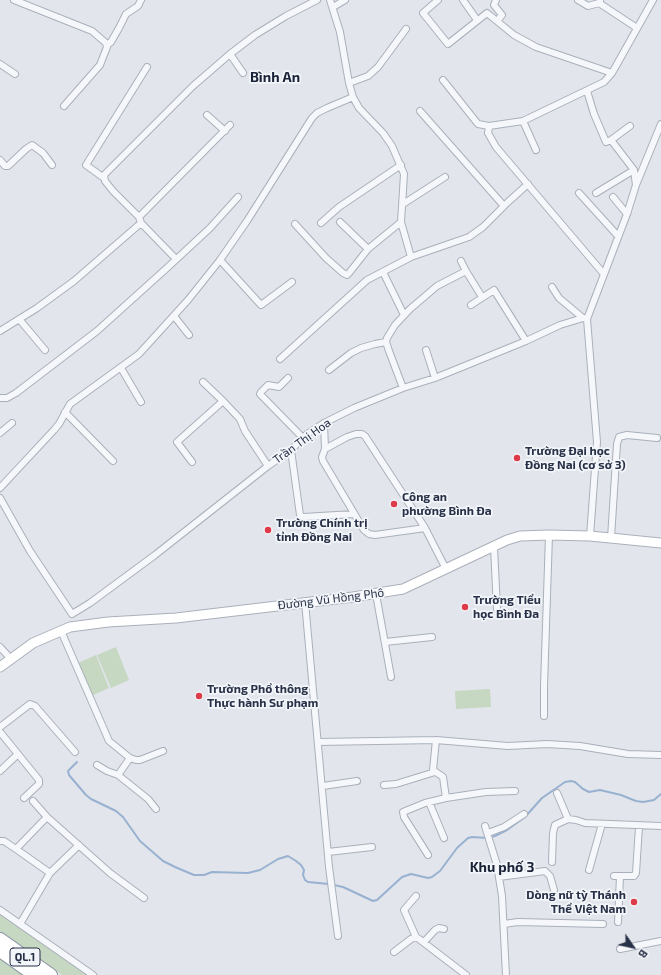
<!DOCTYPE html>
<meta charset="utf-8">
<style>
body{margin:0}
#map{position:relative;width:661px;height:975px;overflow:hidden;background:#e2e6ec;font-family:"Exo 2",sans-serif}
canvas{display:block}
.north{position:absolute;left:613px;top:927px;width:40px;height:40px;-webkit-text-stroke:3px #f2f5f9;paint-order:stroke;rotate:124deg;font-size:11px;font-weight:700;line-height:16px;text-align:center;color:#283147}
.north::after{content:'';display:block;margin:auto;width:14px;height:18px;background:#283147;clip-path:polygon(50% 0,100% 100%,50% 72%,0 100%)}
</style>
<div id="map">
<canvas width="661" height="975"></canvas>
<div class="north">B</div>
</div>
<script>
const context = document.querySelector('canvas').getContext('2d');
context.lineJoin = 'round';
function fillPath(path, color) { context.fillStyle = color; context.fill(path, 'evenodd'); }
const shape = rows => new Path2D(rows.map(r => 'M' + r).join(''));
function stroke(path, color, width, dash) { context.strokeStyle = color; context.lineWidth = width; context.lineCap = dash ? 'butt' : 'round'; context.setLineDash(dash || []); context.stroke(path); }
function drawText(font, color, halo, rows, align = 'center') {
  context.font = font + ' "Exo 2",sans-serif'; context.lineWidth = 3.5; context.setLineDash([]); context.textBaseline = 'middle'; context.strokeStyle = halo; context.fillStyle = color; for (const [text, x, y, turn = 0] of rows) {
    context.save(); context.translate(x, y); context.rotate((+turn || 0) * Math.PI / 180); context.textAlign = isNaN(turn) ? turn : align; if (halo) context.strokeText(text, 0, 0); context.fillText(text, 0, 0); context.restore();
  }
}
fillPath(shape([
 [116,647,129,680,111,688,97,655],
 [96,655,109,688,91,696,78,663],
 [490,689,491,707,456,709,455,691],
 [0,913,77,968,87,975,62,975,0,932],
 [0,957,25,975,0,975]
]), '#c6d7c2');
stroke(shape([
 [77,762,68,771,69,775,86,795,91,799,116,811,123,817,140,841,163,861,175,867,194,875,204,875,212,872,248,873,260,870,278,859,288,856,296,861,301,865,304,870,303,875,305,880,308,882,329,884],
 [334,885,343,887,373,901,377,900,402,877,411,874,428,878,432,877,440,871,457,848,468,838,472,837,487,838,495,836,507,830,525,817,542,798,565,782,571,781,575,782,583,789,589,792,600,790,621,795,636,801,643,802,654,800,661,794]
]), '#99b1d0', 2);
const street = shape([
 [14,0,92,31,106,43,107,47,100,65,64,106],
 [330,0,340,32,349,83,353,97,359,108,383,133,392,146,404,174,401,222,411,257],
 [438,0,423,13,448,44,487,13,514,35,536,47,612,73],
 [463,0,477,20],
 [496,0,494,5,502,15,497,21],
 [578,0,588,6,599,3,600,1],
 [599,3,637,28],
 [333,7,345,0],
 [107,45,111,42,119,28,126,14,138,6,141,0],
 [230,54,243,73],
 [0,64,15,74],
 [443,80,478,124,489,126,523,121,604,82,612,73,653,0],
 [349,83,368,76,378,67,406,29],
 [587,91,594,114,606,142,611,140,634,170,636,185],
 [420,111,504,206],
 [207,115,225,131],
 [523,121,536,150],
 [489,126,488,133,496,147,603,273],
 [611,140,630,126],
 [0,160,5,166,8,166,26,149,32,145,43,153,52,165],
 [104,178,86,165,147,67],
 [579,193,618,236],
 [596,193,634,170],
 [613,197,627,214],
 [403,204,445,177],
 [139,217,230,125],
 [340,222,368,249],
 [321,223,339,207,401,165],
 [295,224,326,258,343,273,347,275,349,273,368,249,401,222],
 [176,259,141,223,139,217,113,191,105,181,104,175,193,86,230,54,255,35,286,16,317,0],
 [220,260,261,305,292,282],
 [466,271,482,297],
 [383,272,404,315],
 [552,287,559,298,583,318],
 [471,305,494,290,526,341],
 [174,316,189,335],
 [19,319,45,350],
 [0,331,37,308,74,281,141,223],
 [426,350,435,378],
 [280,359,367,280,411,257,469,237,483,227,508,202,528,184],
 [121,368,141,402],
 [329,370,351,353,361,348,375,344,386,342],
 [288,378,279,387,268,385,261,392,260,394,303,438],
 [203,382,223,401],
 [403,388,389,351,386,342,387,338,395,325,410,309,437,286,466,271,461,261],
 [0,398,7,398,16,393,97,331,168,267,210,228,238,197],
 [65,412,113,461],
 [324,423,325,449,322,457,323,461,364,530,369,534,375,535,425,528],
 [0,433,12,423],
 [325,449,347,437,356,434,362,434,365,436,425,528,446,569],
 [291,450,300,515,303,517,354,514],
 [192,462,177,442,223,401,240,419,245,431,268,466],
 [0,488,54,430,59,424,70,404,139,354,188,300,220,260,247,221,312,118,317,113,327,108,353,97],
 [0,498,30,551,72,614],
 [590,536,597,442,587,319,627,214,636,185,661,124],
 [611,538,617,444,619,437,627,435,657,438],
 [494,547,497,609],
 [376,594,391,677],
 [305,602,329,867,338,936],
 [72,614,90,603,155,555,268,466,291,450,307,434,324,423,354,408,403,388,435,378,526,341,560,325,583,318,587,319],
 [61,631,109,741,130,758,118,775,148,799,156,809],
 [385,642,432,637],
 [0,647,11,659],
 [544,716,544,686,549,535],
 [0,727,30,704,35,706,75,752],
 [0,732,39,780,39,784,24,798],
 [436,740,433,770,443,777,446,798],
 [318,742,436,740,508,746,547,744,580,746,628,754,661,755],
 [130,758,136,760,140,760,163,751],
 [97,765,107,771,118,775],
 [0,771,18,754],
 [384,785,396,784,435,772],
 [323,786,357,781],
 [557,793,568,819],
 [33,801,47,817,110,873,144,898],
 [429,802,444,838],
 [485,826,497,865,502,896,506,975],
 [488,833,504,827,524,814],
 [0,841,4,841,16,849,47,817],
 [16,849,50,873],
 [328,852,372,847],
 [428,855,404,817,403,812,425,803,446,798,486,792,515,791],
 [552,862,553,833,555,825,568,819,576,820,585,823,661,826],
 [589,870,602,824],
 [614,876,634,876,636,873,639,826],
 [499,877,545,871,550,876,554,890],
 [0,910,93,975],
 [618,922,620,876],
 [20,924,50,873,79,845],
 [504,924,518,922,603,924],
 [416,937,404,910,416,896],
 [424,942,435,930,439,928,444,929],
 [620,949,661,941],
 [394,952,411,939,416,937,419,939,466,975]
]);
const secondary = shape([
 [0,667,33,643,70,627,108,622,176,618,353,597,403,589,507,540,520,536,549,535,590,536,661,543]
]);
const highway = shape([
 [0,939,51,975],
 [0,951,34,975]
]);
stroke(street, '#aab0ba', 8);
stroke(secondary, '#aab0ba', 11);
stroke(highway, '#8892a5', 14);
stroke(street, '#f6f7fa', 6);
stroke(secondary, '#fff', 9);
stroke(highway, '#fff', 12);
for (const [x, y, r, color] of [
 [517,458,4,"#de3a4a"],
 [394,504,4,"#de3a4a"],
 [268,530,4,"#de3a4a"],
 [465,607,4,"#de3a4a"],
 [199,696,4,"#de3a4a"],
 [634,902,4,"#de3a4a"]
]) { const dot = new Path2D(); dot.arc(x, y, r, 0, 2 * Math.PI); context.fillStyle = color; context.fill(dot); stroke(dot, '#f2f5f9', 1.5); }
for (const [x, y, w] of [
 [25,957,30]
]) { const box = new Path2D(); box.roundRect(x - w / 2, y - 9, w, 18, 3); context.fillStyle = '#f2f5f9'; context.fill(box); stroke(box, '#283147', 1); }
drawText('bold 11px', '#283147', null, [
 ["QL.1",25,957]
]);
drawText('12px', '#283147', '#f2f5f9', [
 ["Trần Thị Hoa",302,441,-36],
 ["Đường Vũ Hồng Phô",331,599,-7]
]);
drawText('bold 12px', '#283147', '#f2f5f9', [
 ["Trường Đại học",525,451],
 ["Đồng Nai (cơ sở 3)",525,465],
 ["Công an",402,497],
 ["phường Bình Đa",402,511],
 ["Trường Chính trị",276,523],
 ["tỉnh Đồng Nai",276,537],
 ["Trường Tiểu",473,600],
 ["học Bình Đa",473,614],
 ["Trường Phổ thông",207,689],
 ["Thực hành Sư phạm",207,703],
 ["Dòng nữ tỳ Thánh",626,895,"right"],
 ["Thể Việt Nam",626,909,"right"]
], 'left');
drawText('bold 14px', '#1a2237', '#f2f5f9', [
 ["Bình An",275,77],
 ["Khu phố 3",502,867]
]);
</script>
